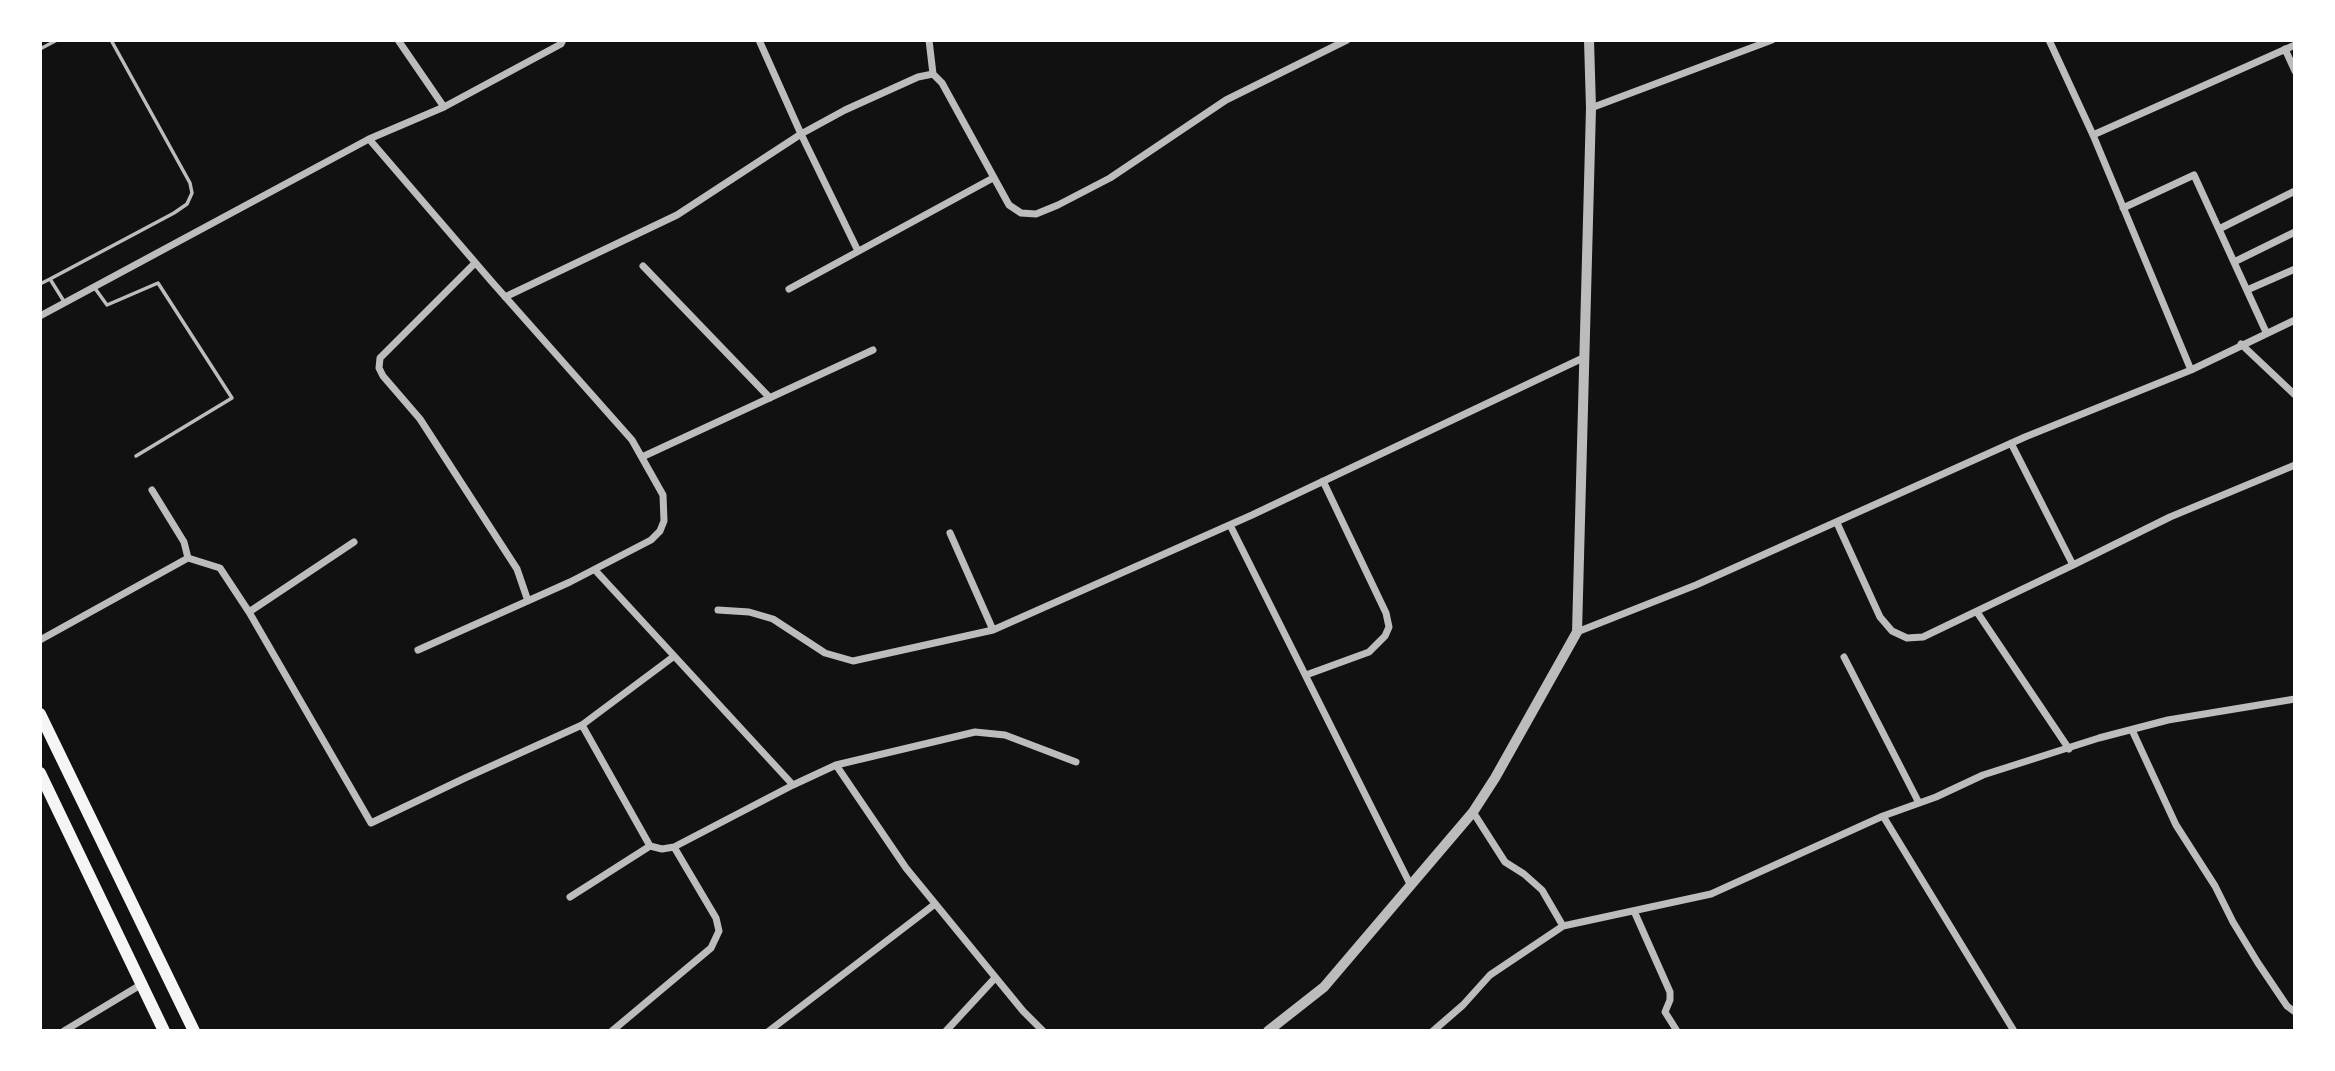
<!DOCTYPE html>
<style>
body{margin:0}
#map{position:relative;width:2335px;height:1071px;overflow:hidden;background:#111;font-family:Cabin,sans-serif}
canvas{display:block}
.frame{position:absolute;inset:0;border:42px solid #fff;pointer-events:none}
</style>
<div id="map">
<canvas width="2335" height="1071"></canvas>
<div class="frame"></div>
</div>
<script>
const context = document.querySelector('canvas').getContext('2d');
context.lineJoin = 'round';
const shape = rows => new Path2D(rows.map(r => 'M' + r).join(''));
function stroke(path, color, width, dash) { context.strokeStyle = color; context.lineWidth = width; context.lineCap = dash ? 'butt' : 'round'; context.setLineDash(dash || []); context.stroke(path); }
stroke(shape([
 [40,49,57,40],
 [50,279,174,213,187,204,192,193,190,183,111,40],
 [40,284,50,279,65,303],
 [94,287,107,305,158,283,232,398,136,456]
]), '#bcbcbc', 3.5);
stroke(shape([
 [759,40,801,134,858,251],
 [929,40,933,74],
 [2049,40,2093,135,2191,370],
 [2285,49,2295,71],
 [444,107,561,44,563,40],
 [1591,108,1772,40],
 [2093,135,2295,45],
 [369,139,444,107,398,40],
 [2123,208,2194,175,2266,332],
 [2219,229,2295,191],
 [2234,262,2295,232],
 [475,263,380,358,379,368,383,376,420,419,517,569,528,601],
 [643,266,770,398],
 [789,289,993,178],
 [2247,290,2295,269],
 [505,297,677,215,801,134,845,110,918,77,933,74,942,83,1009,205,1021,213,1036,214,1058,205,1110,178,1226,100,1347,40],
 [40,316,369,139,492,282,632,440,663,495,664,521,660,531,651,540,570,582,418,650],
 [2241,344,2295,395],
 [2011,443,2073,565,2170,517,2295,465],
 [642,457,873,350],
 [1837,523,1880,617,1892,631,1907,638,1923,637,2073,565],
 [1230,525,1410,884],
 [950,533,993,630,1252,515,1585,357],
 [188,558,220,568,249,612,371,823,465,778,582,725,673,657],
 [595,570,793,785,836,765,906,868,1023,1011,1043,1031],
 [718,610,749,612,773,619,825,653,853,661,993,630],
 [249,612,354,542],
 [1977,612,2069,749],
 [1577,632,1696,585,2025,437,2191,370,2295,320],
 [40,640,188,558,184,542,152,490],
 [1844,657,1919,803],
 [1306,675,1369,652,1385,636,1389,627,1386,613,1323,481],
 [582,725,650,846,662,849,674,847,793,785],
 [2132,730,2176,825,2215,886,2233,922,2258,963,2287,1006,2295,1012],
 [836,765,975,732,1005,735,1076,762],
 [1883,816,2014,1031],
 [570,897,650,846],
 [1634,911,1670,992,1670,1000,1665,1012,1677,1031],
 [1563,926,1711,894,1883,816,1936,797,1983,775,2099,738,2168,720,2295,699],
 [64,1031,142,984],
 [612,1031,711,948,719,931,716,918,674,847],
 [769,1031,935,904],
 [946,1031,995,978],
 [1433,1031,1463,1005,1490,975,1563,926,1542,890,1524,874,1505,862,1473,812]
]), '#bcbcbc', 7);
stroke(shape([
 [1268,1031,1324,987,1473,812,1495,778,1577,632,1591,108,1589,40]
]), '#bcbcbc', 10);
stroke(shape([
 [40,714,194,1031],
 [40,773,164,1031]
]), '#f5f5f5', 12);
</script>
